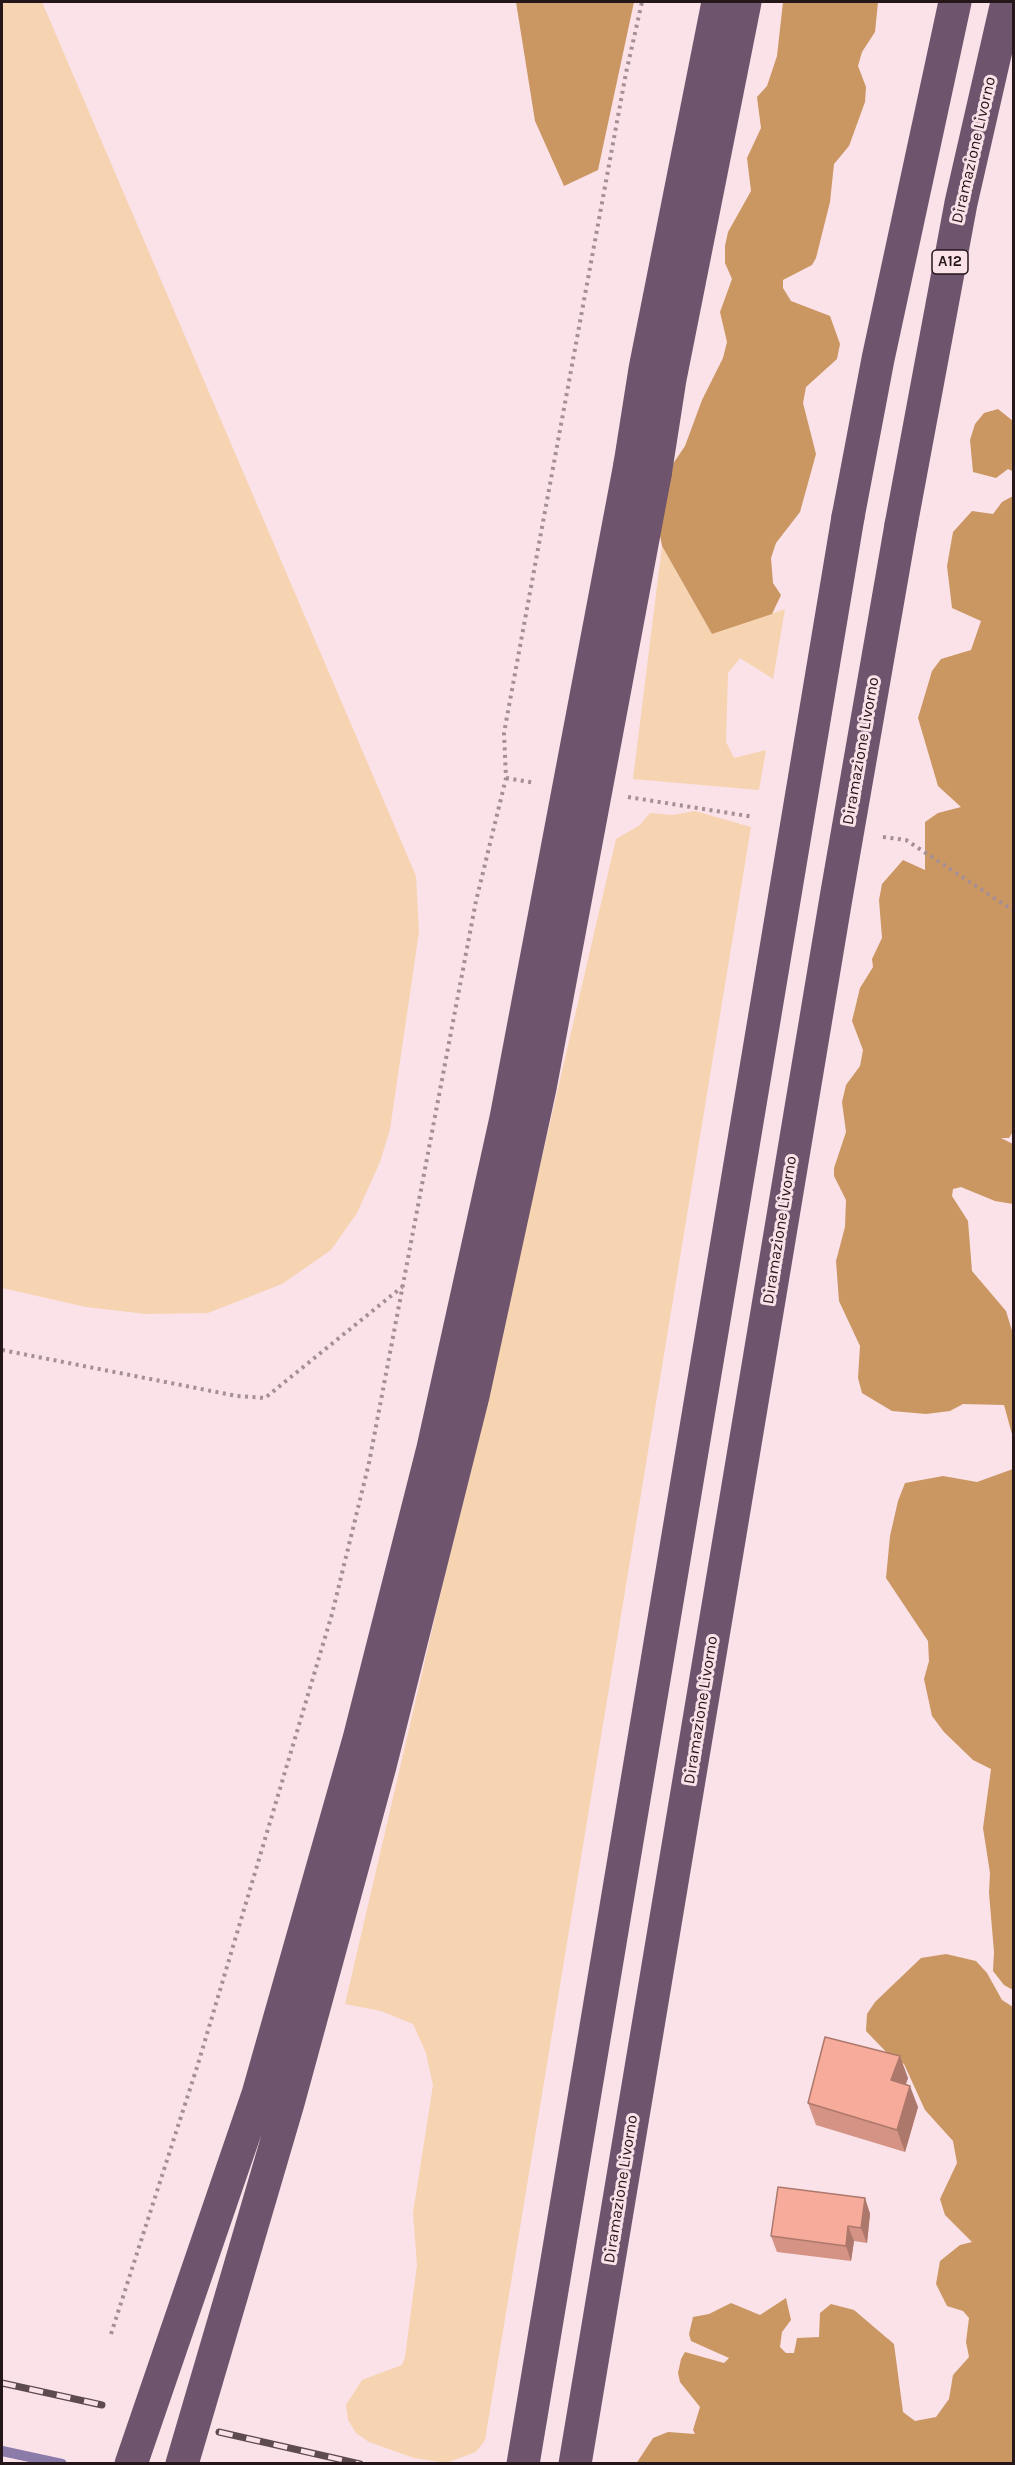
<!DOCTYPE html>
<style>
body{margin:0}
#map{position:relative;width:1015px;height:2465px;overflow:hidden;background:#fbe1e8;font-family:Karla,sans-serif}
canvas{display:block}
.frame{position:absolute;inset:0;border:3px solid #25161a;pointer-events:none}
</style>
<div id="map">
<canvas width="1015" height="2465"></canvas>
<div class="frame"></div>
</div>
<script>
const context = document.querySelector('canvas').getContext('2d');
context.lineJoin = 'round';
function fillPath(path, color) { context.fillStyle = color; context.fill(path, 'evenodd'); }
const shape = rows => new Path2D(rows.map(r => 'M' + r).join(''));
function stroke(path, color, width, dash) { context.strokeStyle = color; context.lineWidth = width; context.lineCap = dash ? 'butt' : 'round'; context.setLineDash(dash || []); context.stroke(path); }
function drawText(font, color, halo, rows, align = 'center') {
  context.font = font + ' Karla,sans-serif'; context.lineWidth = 6; context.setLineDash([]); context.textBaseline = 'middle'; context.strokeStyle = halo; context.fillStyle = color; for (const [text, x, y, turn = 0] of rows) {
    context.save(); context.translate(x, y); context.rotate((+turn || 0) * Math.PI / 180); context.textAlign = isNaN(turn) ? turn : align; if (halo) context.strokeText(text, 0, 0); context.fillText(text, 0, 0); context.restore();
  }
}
fillPath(shape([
 [2,2,42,2,416,876,419,932,390,1129,380,1162,357,1213,331,1250,282,1284,208,1313,146,1314,86,1307,2,1288],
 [662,546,712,634,785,609,773,679,740,658,728,673,726,742,734,758,766,750,759,790,633,779],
 [695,811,751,827,485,2440,476,2452,446,2463,414,2458,369,2442,356,2433,348,2420,346,2405,362,2380,402,2365,405,2357,417,2265,413,2213,433,2085,426,2053,413,2024,381,2011,345,2004,616,839,640,825,650,813,673,815]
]), '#f6d4b2');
fillPath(shape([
 [516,2,634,2,598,170,564,186,535,121],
 [783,2,878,2,875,32,862,52,858,66,866,87,865,102,849,146,834,164,830,202,816,258,812,265,783,280,783,288,791,301,830,316,840,344,837,359,806,387,803,403,816,454,800,512,776,543,771,558,773,583,781,595,772,614,712,634,662,546,659,530,666,474,685,446,702,400,723,358,727,342,720,312,732,279,725,263,725,246,728,232,751,191,747,158,761,128,757,97,767,86,777,56],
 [998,409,1013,421,1014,472,1008,469,996,478,973,472,970,440,975,424,984,413],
 [1013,496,1014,1130,1009,1138,1001,1138,1013,1144,1013,1204,995,1201,961,1187,953,1189,952,1196,968,1221,972,1271,1006,1311,1013,1334,1013,1438,1004,1405,963,1404,950,1411,926,1414,892,1411,862,1393,858,1378,860,1346,839,1301,836,1261,845,1227,846,1200,834,1176,834,1168,846,1132,842,1102,846,1085,860,1066,863,1050,852,1021,860,988,873,967,872,959,882,938,879,900,882,884,903,860,925,870,925,822,938,813,961,807,938,786,918,718,932,671,941,659,971,650,981,621,952,608,947,566,953,532,972,511,993,514,1002,502],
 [1013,1469,1014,1469,1013,1990,1004,1985,993,1971,994,1952,989,1893,990,1873,983,1828,991,1769,973,1760,944,1732,932,1716,924,1679,929,1661,928,1641,886,1578,890,1536,898,1501,905,1483,943,1476,977,1482],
 [946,1954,976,1961,987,1973,1002,2000,1013,2007,1013,2463,636,2464,653,2438,668,2432,695,2434,693,2430,700,2407,680,2382,678,2373,681,2359,685,2352,724,2363,729,2358,691,2341,689,2334,693,2317,709,2314,731,2303,760,2315,786,2298,791,2320,782,2332,780,2347,786,2353,794,2353,797,2338,819,2337,820,2313,831,2304,854,2310,894,2344,903,2412,915,2421,936,2417,949,2399,953,2375,969,2357,966,2342,969,2318,963,2311,947,2306,936,2284,940,2261,960,2245,972,2242,945,2215,940,2199,957,2163,953,2141,925,2110,904,2064,890,2056,866,2031,867,2014,875,2002,921,1958]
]), '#ca9762');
stroke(shape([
 [2,2451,62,2464]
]), '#8a7ba9', 10);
stroke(shape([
 [506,778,535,783],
 [628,797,754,817],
 [883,837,906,840,1014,911],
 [2,1350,237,1396,265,1398,402,1287],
 [111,2334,198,2064,332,1614,369,1463,476,901,506,778,504,733,626,73,642,2]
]), '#a58f95', 4, [3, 4.5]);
stroke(shape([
 [630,464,645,369,718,2],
 [655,475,670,379,745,2],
 [848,517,878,359,955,2],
 [901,525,961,203,1007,2]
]), '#6e556d', 33);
const rail = shape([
 [2,2383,102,2405],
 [219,2432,360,2464]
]);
stroke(rail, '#5d4b4f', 7);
stroke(rail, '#fbe1e8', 4.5, [14]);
stroke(shape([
 [131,2464,258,2094,359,1739,433,1448,506,1118,630,464],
 [182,2464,288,2103,380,1766,473,1396,540,1088,655,475],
 [523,2464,848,517],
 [575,2464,836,898,901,525]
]), '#6e556d', 33);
fillPath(shape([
 [908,2078,906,2084,918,2107,905,2152,816,2125,808,2103],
 [865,2198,870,2214,867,2243,854,2241,851,2261,777,2252,771,2236]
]), '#d49384');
fillPath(shape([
 [900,2056,908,2078,899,2102,891,2080],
 [910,2086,918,2107,905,2152,897,2130],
 [865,2198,870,2214,867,2243,861,2228],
 [848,2226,854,2241,851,2261,846,2246]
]), '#ad786c');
const building = shape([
 [825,2037,900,2056,891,2080,910,2086,897,2130,808,2103,825,2037],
 [778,2187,865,2198,861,2228,848,2226,846,2246,771,2236,778,2187]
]);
fillPath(building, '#f7ab9a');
stroke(building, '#ad786c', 1.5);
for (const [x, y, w] of [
 [950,262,36]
]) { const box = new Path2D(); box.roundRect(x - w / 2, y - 12, w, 24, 4.5); context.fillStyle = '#fbe1e8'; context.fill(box); stroke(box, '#25161a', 1.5); }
drawText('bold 15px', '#25161a', null, [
 ["A12",950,262]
]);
drawText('16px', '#25161a', '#fbe1e8', [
 ["Diramazione Livorno",974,150,-77],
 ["Diramazione Livorno",861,751,-80],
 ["Diramazione Livorno",780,1230,-81],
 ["Diramazione Livorno",701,1710,-81],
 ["Diramazione Livorno",621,2189,-81]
]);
</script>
